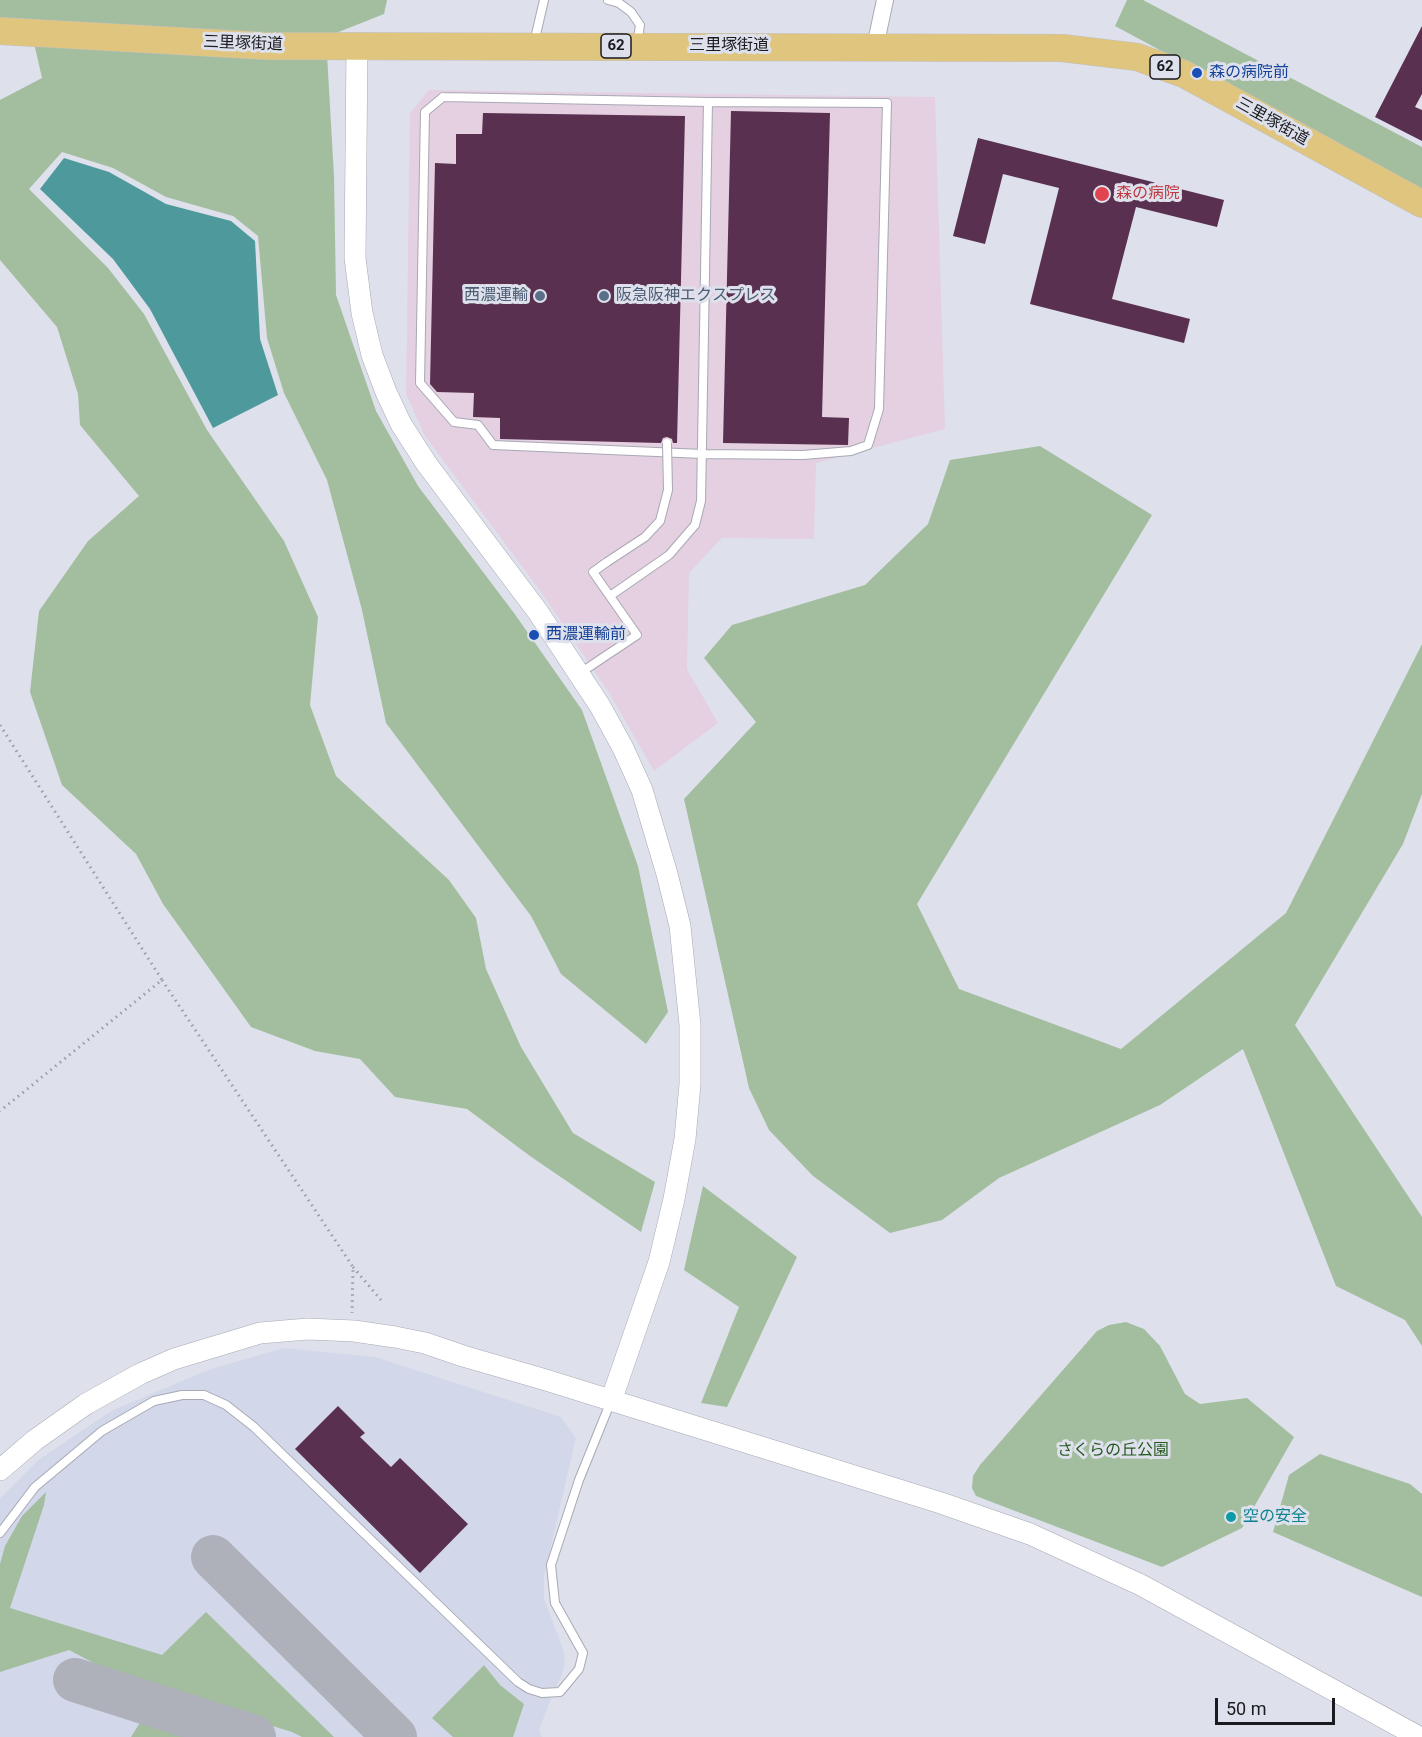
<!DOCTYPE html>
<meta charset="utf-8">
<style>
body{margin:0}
#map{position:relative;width:1422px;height:1737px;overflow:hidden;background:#dee1ec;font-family:Roboto,sans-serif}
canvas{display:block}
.scale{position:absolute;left:1215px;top:1698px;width:120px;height:27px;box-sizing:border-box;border:3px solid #1a1b1f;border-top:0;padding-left:8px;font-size:18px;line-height:21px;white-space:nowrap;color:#1a1b1f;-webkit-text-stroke:4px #dee1ec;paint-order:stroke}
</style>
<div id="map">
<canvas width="1422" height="1737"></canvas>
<div class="scale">50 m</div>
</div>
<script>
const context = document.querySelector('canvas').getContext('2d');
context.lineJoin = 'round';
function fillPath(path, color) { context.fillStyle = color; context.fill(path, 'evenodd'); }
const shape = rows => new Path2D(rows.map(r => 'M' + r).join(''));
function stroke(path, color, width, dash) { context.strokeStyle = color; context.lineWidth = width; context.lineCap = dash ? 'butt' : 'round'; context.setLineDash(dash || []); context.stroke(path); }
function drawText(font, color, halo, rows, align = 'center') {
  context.font = font + ' Roboto,"Noto Sans JP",sans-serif'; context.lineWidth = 6; context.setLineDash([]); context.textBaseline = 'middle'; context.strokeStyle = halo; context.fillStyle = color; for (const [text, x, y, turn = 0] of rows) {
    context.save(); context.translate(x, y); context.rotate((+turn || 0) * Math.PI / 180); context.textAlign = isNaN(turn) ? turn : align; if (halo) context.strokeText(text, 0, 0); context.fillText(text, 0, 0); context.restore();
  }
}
fillPath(shape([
 [429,90,935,97,945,429,816,463,814,539,722,538,689,573,687,669,718,723,654,771,609,693,541,592,425,436,406,394,410,113]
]), '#e4d0e0');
fillPath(shape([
 [284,1348,375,1357,561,1417,576,1438,544,1576,544,1599,563,1649,565,1660,562,1675,553,1693,539,1730,542,1737,0,1737,0,1498,37,1461,111,1411,208,1370]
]), '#d2d7e9');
fillPath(shape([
 [0,0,387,0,384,14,326,37,334,176,336,295,376,411,418,486,514,613,582,710,638,866,668,1012,646,1044,561,974,531,916,386,723,362,610,327,480,284,393,267,338,258,236,233,216,166,197,113,168,62,152,29,189,108,268,144,314,207,430,284,541,318,617,310,705,336,776,449,880,476,918,486,969,521,1047,573,1133,655,1182,641,1232,530,1156,467,1109,395,1097,360,1059,315,1051,251,1027,163,904,136,854,62,785,30,692,39,611,88,541,139,496,80,425,78,394,57,327,0,260,0,100,42,78,34,43,0,32],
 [1127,0,1143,0,1422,147,1422,191,1115,26],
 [1040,446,1152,515,917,904,959,989,1121,1049,1286,913,1422,644,1422,794,1403,844,1295,1025,1422,1217,1422,1346,1405,1320,1336,1286,1243,1049,1160,1105,999,1178,942,1220,890,1233,813,1176,769,1130,749,1088,684,799,756,722,704,658,732,625,865,585,928,524,950,460],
 [703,1186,797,1257,727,1407,701,1403,739,1307,684,1270],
 [1126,1322,1144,1329,1160,1346,1185,1394,1200,1404,1247,1398,1294,1437,1242,1528,1162,1567,976,1496,972,1488,973,1476,980,1465,1097,1331,1109,1325],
 [1320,1454,1410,1484,1422,1494,1422,1597,1273,1532,1289,1475],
 [46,1492,44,1505,10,1608,162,1655,206,1612,334,1737,302,1737,292,1732,149,1688,124,1679,69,1650,0,1672,0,1564,5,1546,22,1516],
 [484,1665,500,1685,524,1704,513,1737,453,1737,432,1718],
 [143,1718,200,1737,131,1737]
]), '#a3be9f');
fillPath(shape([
 [64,158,109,172,166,204,231,221,255,241,260,339,278,395,213,428,150,309,113,259,40,189]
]), '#4d999b');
stroke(shape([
 [213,1557,395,1737],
 [75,1680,254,1737]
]), '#aeb0ba', 44);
fillPath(shape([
 [1422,26,1422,94,1415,107,1422,110,1422,141,1375,117],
 [731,111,830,113,822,417,849,418,848,445,723,443],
 [483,113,685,116,677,443,673,443,672,439,667,437,663,438,661,443,500,439,500,418,473,417,474,393,437,392,430,384,435,163,456,164,456,134,482,134],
 [978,138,1224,200,1217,227,1136,207,1112,299,1190,319,1184,343,1030,304,1059,188,1003,174,985,244,953,236],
 [338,1406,365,1433,360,1437,391,1467,400,1458,468,1524,420,1573,295,1449]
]), '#593050');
const service = shape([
 [608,0,619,3,631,12,640,25,637,45],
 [534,43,544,0],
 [443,97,708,102,887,103,879,409,868,445,851,451,803,455,703,454,493,445,478,425,454,422,420,383,425,112,443,97],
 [610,596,669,555,695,525,701,501,708,102],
 [580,673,637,635,593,572,607,562],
 [0,1533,35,1487,102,1431,154,1401,182,1395,204,1395,226,1405,254,1427,518,1682,529,1689,542,1693,560,1692,579,1669,583,1653,555,1603,551,1565,579,1480,611,1401]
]);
const minor = shape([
 [875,47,885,0]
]);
const tertiary = shape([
 [357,45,355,258,362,313,372,355,386,392,401,424,426,463,538,612,600,706,623,748,642,790,667,874,680,926,690,1025,690,1084,685,1139,674,1199,659,1262,611,1401],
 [0,1470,35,1440,86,1404,140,1374,174,1359,260,1333,308,1329,354,1331,395,1337,425,1343,463,1356,546,1380,941,1503,1030,1534,1141,1585,1419,1737]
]);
const primary = shape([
 [0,31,266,46,1062,48,1137,57,1184,74,1422,204]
]);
stroke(service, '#a7a9b4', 10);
stroke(minor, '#a7a9b4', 18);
stroke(tertiary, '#a7a9b4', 22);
stroke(primary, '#bfbfc0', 28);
stroke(shape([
 [0,725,162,980,0,1111],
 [162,980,353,1267,352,1313],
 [353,1267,381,1300]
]), '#9a9ca5', 3, [1.5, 4.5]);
stroke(service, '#fff', 8);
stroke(minor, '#fff', 16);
stroke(tertiary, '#fff', 21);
stroke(primary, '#e0c57f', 27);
const serviceBridge = shape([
 [607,562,645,537,660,521,668,490,667,443]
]);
stroke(serviceBridge, '#a7a9b4', 10, []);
stroke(serviceBridge, '#fff', 8);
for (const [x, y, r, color] of [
 [1197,73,6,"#1a4fb4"],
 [1102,194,8,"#e0444e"],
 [540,296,6,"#5c6f8a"],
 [604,296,6,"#5c6f8a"],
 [534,635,6,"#1a4fb4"],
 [1231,1517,6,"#0f9aa8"]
]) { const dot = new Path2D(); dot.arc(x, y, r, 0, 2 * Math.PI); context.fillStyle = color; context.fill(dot); stroke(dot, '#dee1ec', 2); }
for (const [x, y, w] of [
 [616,46,30],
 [1165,67,30]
]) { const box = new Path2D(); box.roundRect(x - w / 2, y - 12, w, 24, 4.5); context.fillStyle = '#dee1ec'; context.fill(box); stroke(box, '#1a1b1f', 1.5); }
drawText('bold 15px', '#1a1b1f', null, [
 ["62",616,46],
 ["62",1165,67]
]);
drawText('16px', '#1a1b1f', '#dee1ec', [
 ["三里塚街道",243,44,2],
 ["三里塚街道",729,46],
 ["三里塚街道",1272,122,29]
]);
drawText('16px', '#164399', '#dee1ec', [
 ["森の病院前",1209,73],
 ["西濃運輸前",546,635]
], 'left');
drawText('16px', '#be3a42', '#dee1ec', [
 ["森の病院",1116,194]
], 'left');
drawText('16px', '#4e5e75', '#dee1ec', [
 ["西濃運輸",528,296],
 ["阪急阪神エクスプレス",616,296,"left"]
], 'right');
drawText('16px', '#245920', '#dee1ec', [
 ["さくらの丘公園",1113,1451]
]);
drawText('16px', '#0d838f', '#dee1ec', [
 ["空の安全",1243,1517]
], 'left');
</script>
